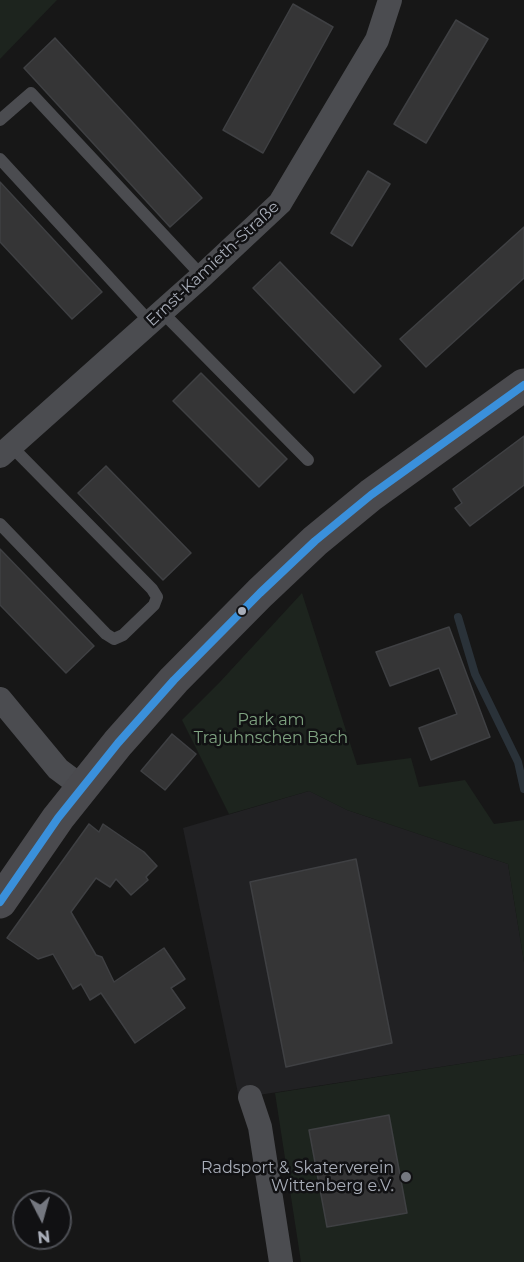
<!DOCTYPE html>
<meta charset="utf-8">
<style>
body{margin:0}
#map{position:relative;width:524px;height:1262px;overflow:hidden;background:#171717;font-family:Montserrat,sans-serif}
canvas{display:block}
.north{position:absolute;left:12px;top:1190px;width:60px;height:60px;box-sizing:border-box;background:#111113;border:2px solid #4d4f55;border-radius:50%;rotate:174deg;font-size:16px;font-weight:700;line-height:24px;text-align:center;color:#a8adb8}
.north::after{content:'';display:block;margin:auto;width:21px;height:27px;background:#757880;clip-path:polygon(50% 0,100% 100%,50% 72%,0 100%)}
</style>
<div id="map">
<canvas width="524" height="1262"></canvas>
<div class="north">N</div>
</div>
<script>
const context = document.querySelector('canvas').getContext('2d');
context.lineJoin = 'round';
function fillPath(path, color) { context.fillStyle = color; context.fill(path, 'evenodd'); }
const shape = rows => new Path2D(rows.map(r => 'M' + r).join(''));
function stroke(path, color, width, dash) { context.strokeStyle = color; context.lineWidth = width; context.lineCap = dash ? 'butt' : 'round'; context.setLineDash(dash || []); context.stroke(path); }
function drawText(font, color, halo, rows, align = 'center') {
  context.font = font + ' Montserrat,sans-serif'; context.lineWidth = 5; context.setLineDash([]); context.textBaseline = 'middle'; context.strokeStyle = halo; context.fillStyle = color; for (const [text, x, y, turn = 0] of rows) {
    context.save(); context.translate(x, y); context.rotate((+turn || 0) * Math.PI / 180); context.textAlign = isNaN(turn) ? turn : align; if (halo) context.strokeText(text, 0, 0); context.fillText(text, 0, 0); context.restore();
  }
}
fillPath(shape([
 [309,791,347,810,508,864,524,962,524,1054,239,1098,183,828]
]), '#212123');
fillPath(shape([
 [0,0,57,0,0,59],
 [302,593,357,765,411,758,419,787,465,780,494,824,524,820,524,962,508,864,347,810,309,791,229,814,182,720,219,683],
 [524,1054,524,1262,301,1262,275,1093]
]), '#1d241e');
stroke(shape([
 [458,617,475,674,518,762,524,789]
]), '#2a3239', 8);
const building = shape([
 [293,4,333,27,263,153,223,130,293,4],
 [456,20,488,39,426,143,394,124,456,20],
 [55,38,202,198,170,227,24,68,55,38],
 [368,171,390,184,352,246,331,233,368,171],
 [0,182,102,292,72,319,0,242,0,182],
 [524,227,524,278,426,367,400,339,524,227],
 [280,262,381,366,354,393,253,288,280,262],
 [201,373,287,459,259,487,173,401,201,373],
 [524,436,524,485,470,526,455,508,462,503,453,489,524,436],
 [106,466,191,553,163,580,78,493,106,466],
 [0,549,94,646,66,673,0,605,0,549],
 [449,627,490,737,431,760,419,728,457,714,439,668,390,686,376,652,449,627],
 [172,734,196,754,165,790,141,771,172,734],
 [89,824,99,832,103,824,144,852,157,866,146,877,148,880,131,895,116,879,110,887,96,878,71,912,96,955,102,957,114,982,164,948,185,979,171,988,185,1008,135,1043,101,993,90,1000,81,984,73,989,53,954,38,959,7,938,89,824],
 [356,859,392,1043,286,1067,250,882,356,859],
 [389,1115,407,1213,327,1227,309,1130,389,1115]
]);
fillPath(building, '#353536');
stroke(building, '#3f4043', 1.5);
stroke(shape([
 [0,120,31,93,202,276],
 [0,159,150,322],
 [162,312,308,460],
 [0,524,106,634,114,639,123,635,154,605,157,597,152,589,11,446]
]), '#4b4c50', 12);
stroke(shape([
 [0,456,202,276,280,203,377,40,390,0],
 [0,699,58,769,82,787],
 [250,1097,260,1127,281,1262]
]), '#4b4c50', 24);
stroke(shape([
 [0,902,58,818,118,743,174,680,260,593,315,541,371,495,524,385]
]), '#4a4a4e', 33);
stroke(shape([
 [0,902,58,818,118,743,174,680,260,593,315,541,371,495,524,385]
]), '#3a90db', 8);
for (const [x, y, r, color] of [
 [242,611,5,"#a8adb8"],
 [406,1177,6,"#757880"]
]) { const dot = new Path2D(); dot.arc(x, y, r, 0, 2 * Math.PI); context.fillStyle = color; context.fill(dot); stroke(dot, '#111113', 2); }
drawText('16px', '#a8adb8', '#111113', [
 ["Ernst-Kamieth-Straße",213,264,-43]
]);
drawText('16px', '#7fa381', '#111113', [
 ["Park am",271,720],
 ["Trajuhnschen Bach",271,738]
]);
drawText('16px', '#a8adb8', '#111113', [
 ["Radsport & Skaterverein",394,1168],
 ["Wittenberg e.V.",394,1186]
], 'right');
</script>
